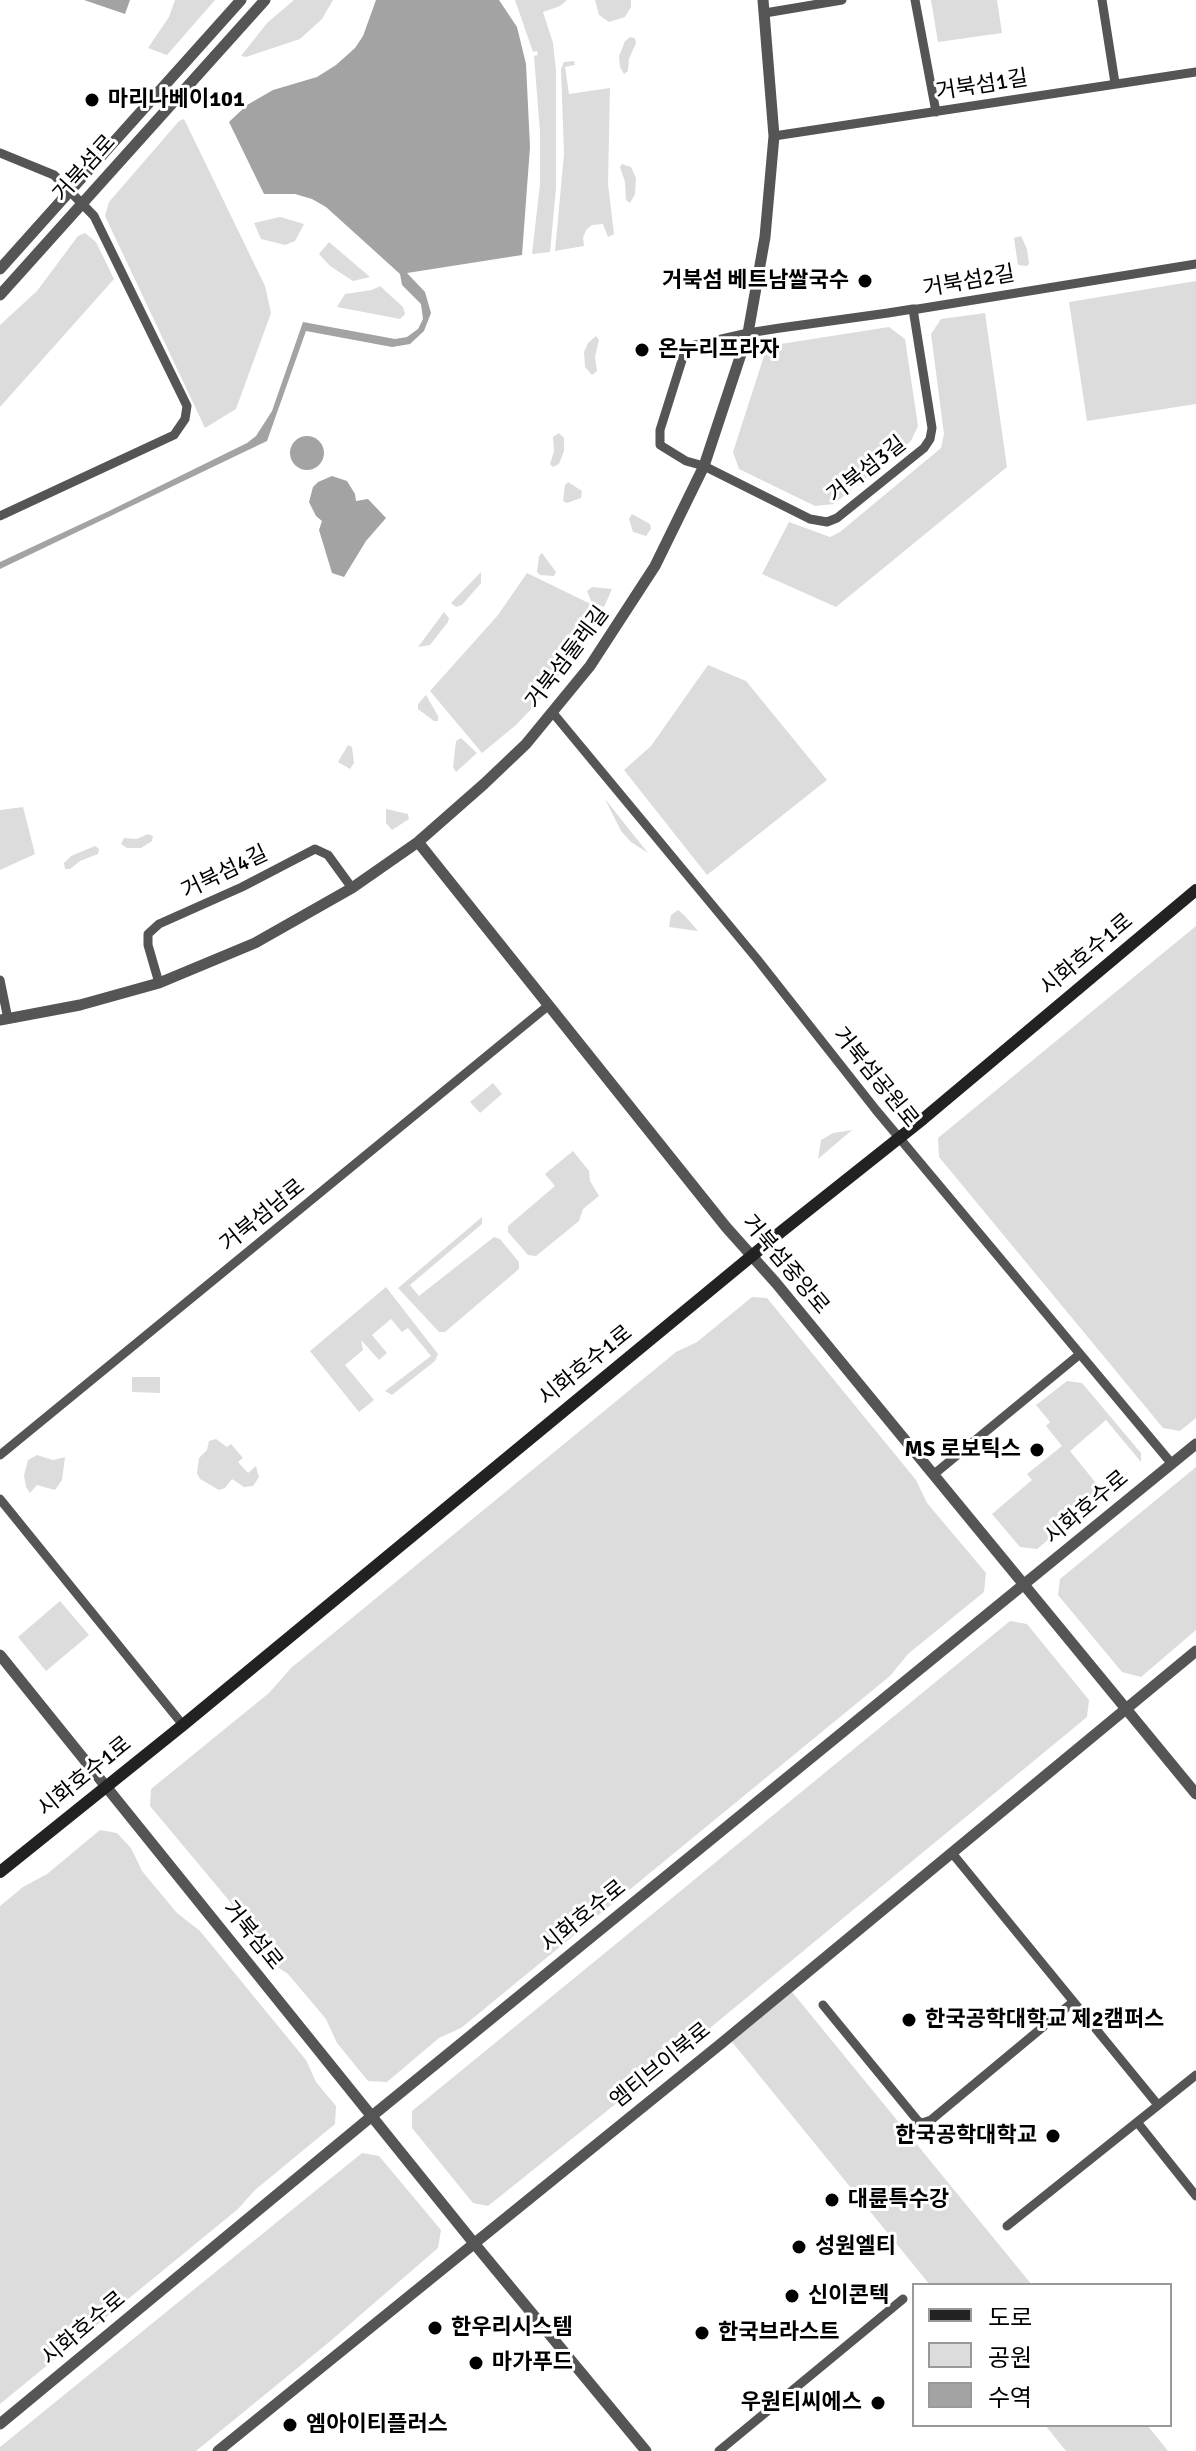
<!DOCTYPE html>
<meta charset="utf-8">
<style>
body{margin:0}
#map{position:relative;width:1196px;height:2451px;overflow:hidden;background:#fff;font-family:Signika,"Noto Sans KR",sans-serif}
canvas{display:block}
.legend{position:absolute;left:912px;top:2283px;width:260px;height:144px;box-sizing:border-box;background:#fff;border:2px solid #999;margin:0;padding:10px 14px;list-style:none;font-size:24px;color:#000}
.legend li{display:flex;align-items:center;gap:16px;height:40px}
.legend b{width:40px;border:2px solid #999}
</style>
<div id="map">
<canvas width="1196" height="2451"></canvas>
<ul class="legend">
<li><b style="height:10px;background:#222"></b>도로</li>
<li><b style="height:22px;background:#dcdcdc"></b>공원</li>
<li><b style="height:22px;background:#a3a3a3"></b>수역</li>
</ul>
</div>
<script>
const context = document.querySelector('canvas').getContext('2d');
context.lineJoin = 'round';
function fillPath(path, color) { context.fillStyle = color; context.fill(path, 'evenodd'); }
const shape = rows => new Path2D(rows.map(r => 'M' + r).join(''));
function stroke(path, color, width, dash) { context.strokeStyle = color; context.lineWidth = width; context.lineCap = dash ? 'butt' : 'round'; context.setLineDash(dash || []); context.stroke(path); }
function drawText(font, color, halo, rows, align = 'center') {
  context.font = font + ' Signika,"Noto Sans KR",sans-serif'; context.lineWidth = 6; context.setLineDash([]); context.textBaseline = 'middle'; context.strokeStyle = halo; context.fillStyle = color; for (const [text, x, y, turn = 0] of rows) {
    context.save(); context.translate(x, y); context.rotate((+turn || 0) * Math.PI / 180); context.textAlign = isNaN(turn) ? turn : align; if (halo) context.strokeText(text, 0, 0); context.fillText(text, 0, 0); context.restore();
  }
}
fillPath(shape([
 [175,0,215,0,167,55,148,48,169,17],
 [294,0,333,0,322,19,300,39,246,57,241,56,267,23],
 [515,0,567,0,560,6,543,12,553,43,556,71,556,188,550,252,532,254,540,184,540,132,534,56,538,55,537,51,533,52],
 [595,0,631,0,631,7,625,17,609,22,599,15],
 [931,0,997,0,1002,33,938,42],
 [630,37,635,38,636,43,629,59,628,71,624,74,620,67,619,56,625,41],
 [574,61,575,65,565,67,569,94,610,88,608,184,614,234,608,237,603,224,592,225,586,230,583,238,584,246,555,251,564,154,561,69,564,62],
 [184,119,265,286,271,313,236,409,205,428,105,216,109,202,179,121],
 [622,164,631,167,636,178,635,194,630,203,626,200,625,182,620,167],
 [280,217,304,224,295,241,285,245,261,239,254,223],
 [85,233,96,242,114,279,0,407,0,325,37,291,78,236],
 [1021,236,1027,249,1029,264,1027,266,1018,265,1014,238],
 [329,242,370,277,353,281,330,266,319,254],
 [1196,281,1196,404,1087,421,1069,302],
 [380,286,403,307,405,314,400,319,337,307,345,294,372,290],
 [985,313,1007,467,836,607,762,574,789,522,830,537,840,532,941,448,944,434,931,334,941,319],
 [889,327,905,339,918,426,911,441,834,504,815,506,739,469,733,452,764,356,774,345],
 [596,336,599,340,595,357,597,371,592,375,585,367,584,352,588,343],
 [559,433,564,438,564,451,559,464,553,467,550,464,554,451,553,437],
 [568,482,582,491,581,498,567,503,563,501,565,485],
 [632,514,650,524,651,529,646,536,633,532,629,519],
 [542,553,556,572,554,576,540,575,537,572,539,556],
 [481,572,481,583,462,605,456,607,451,603],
 [527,573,605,611,568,664,535,705,516,725,482,753,430,691,498,615],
 [592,587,612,589,604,607,592,603,587,591],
 [444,612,449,618,448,622,430,645,418,647],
 [708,665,746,681,827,780,707,875,624,770,651,746],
 [426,695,438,716,438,721,434,721,418,709,418,704],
 [461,738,477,753,456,772,453,767,456,741],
 [348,745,352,747,354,763,350,769,338,762],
 [605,799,648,853,631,842,621,831],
 [23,807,35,854,0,870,0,810],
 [386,809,408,814,409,819,392,830,386,823],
 [148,834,153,836,152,841,141,848,127,848,121,844,124,838,137,839],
 [95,846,99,849,98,854,80,861,70,869,65,869,64,863,71,856],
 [678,910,685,916,698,931,669,927,671,915],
 [1196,926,1196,1418,1180,1431,1163,1428,939,1157,938,1138],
 [493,1083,502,1094,480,1113,470,1102],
 [852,1130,818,1159,821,1140,833,1133],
 [573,1151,589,1171,590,1181,599,1196,583,1209,579,1221,536,1256,528,1255,508,1232,508,1226,555,1186,545,1174],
 [482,1217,482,1224,410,1285,419,1296,494,1237,500,1239,519,1262,519,1269,445,1332,439,1332,398,1288],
 [386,1287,438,1354,435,1361,392,1395,385,1391,431,1356,408,1328,402,1332,391,1319,372,1335,387,1353,379,1360,361,1340,363,1350,345,1365,374,1400,359,1412,310,1351],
 [752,1297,767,1298,916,1480,927,1503,986,1573,984,1592,908,1654,890,1676,461,2028,439,2038,387,2082,368,2081,337,2043,326,2019,288,1974,273,1964,242,1926,231,1903,150,1806,151,1789,269,1693,291,1668,676,1352,697,1342],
 [132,1377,160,1377,160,1393,132,1392],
 [1067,1381,1082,1383,1141,1453,1141,1462,1106,1420,1070,1451,1104,1493,1037,1549,1020,1547,992,1514,1032,1480,1027,1474,1062,1446,1046,1426,1050,1422,1036,1405],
 [216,1439,227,1447,231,1444,243,1458,238,1462,248,1473,256,1466,259,1477,253,1486,244,1487,232,1479,225,1488,219,1490,200,1479,197,1473,199,1458,207,1450,209,1441],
 [37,1455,53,1460,65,1457,62,1480,55,1490,37,1485,30,1493,26,1487,24,1475,28,1460],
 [1196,1467,1196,1630,1141,1677,1122,1672,1058,1595,1060,1579],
 [60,1601,89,1635,46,1671,18,1637],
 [1010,1621,1027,1624,1089,1700,1087,1717,693,2042,488,2206,473,2203,412,2128,412,2111],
 [100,1830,117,1833,131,1848,142,1871,177,1913,200,1931,306,2060,316,2082,336,2106,335,2124,255,2190,238,2209,0,2404,0,1906,23,1887,47,1874],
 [788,1987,1032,2285,930,2285,728,2037],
 [362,2153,379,2156,441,2230,438,2248,328,2343,196,2451,0,2451,0,2447],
 [1045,2425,1147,2425,1168,2451,1066,2451]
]), '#dcdcdc');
fillPath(shape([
 [84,0,130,0,125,14],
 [376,0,499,0,517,27,526,64,530,147,522,255,407,273,425,292,431,313,424,331,410,344,392,347,306,331,267,441,0,569,0,562,109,511,247,443,256,436,272,411,303,322,395,339,407,337,418,329,423,319,421,304,402,285,400,274,326,207,312,199,295,194,264,194,229,122,247,105,273,90,317,77,336,65,355,48,363,36],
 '290 453a17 17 0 1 1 34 0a17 17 0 1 1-34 0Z',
 [332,476,347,481,355,494,356,501,368,499,386,518,366,541,344,577,332,573,319,530,322,521,316,516,309,502,313,487,318,482]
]), '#a3a3a3');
stroke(shape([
 [915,0,936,112],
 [1102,0,1115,83],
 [765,13,842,0],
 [774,136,1196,72],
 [0,153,54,175,94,216,187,406,185,419,174,435,0,516],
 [913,309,932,428,930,439,924,448,837,518,827,522,810,519,704,466,686,461,660,445,660,430,683,357,691,346,748,333,780,328,888,313,913,309,918,309,1196,264],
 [553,713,757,959,876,1110,1172,1464],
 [0,980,8,1019],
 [159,983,148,945,148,934,159,924,242,887,315,849,328,855,352,888],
 [0,1455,549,1005],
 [933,1475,1080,1354],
 [0,1499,183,1725],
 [952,1853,1158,2105],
 [823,2005,918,2121,922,2123,931,2120,1073,2002],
 [1137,2122,1196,2196],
 [1007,2226,1196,2075],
 [719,2451,903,2299]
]), '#555', 9);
stroke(shape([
 [0,269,241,0],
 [0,295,265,0],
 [418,842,726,1227,776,1283,1196,1794],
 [0,1020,80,1005,159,983,255,943,352,888,418,842,484,784,526,744,590,666,655,566,704,466,748,333,765,237,774,136,763,0],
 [0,1655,473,2242,646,2451],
 [0,2424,372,2116,1196,1444],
 [218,2451,723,2042,1196,1651]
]), '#555', 11);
stroke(shape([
 [0,1872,183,1725,782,1231,923,1119,1196,890]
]), '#222', 12);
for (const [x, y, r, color] of [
 [92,100,8,"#000"],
 [865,281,8,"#000"],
 [642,350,8,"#000"],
 [1037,1450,8,"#000"],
 [909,2020,8,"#000"],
 [1053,2136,8,"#000"],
 [832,2200,8,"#000"],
 [799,2247,8,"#000"],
 [792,2296,8,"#000"],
 [435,2328,8,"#000"],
 [702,2333,8,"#000"],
 [476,2363,8,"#000"],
 [878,2403,8,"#000"],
 [290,2425,8,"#000"]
]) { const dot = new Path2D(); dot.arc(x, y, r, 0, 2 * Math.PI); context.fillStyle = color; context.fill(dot); stroke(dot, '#fff', 3); }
drawText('22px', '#000', '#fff', [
 ["거북섬1길",982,86,-9],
 ["거북섬로",85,169,-48],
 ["거북섬2길",969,282,-10],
 ["거북섬3길",867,470,-38],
 ["거북섬둘레길",568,658,-53],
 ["거북섬4길",225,873,-26],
 ["시화호수1로",1087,955,-40],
 ["거북섬공원로",875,1078,51],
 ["거북섬남로",263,1216,-39],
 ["거북섬중앙로",785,1265,50],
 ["시화호수1로",586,1366,-39],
 ["시화호수로",1087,1508,-40],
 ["시화호수1로",85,1777,-39],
 ["시화호수로",584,1917,-39],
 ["거북섬로",252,1936,51],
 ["엠티브이북로",661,2066,-39],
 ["시화호수로",84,2329,-40]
]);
drawText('bold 22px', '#000', '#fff', [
 ["마리나베이101",108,100],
 ["거북섬 베트남쌀국수",849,281,"right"],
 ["온누리프라자",658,350],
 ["MS 로보틱스",1021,1450,"right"],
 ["한국공학대학교 제2캠퍼스",925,2020],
 ["한국공학대학교",1037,2136,"right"],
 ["대륜특수강",848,2200],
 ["성원엘티",815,2247],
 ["신이콘텍",808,2296],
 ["한우리시스템",451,2328],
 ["한국브라스트",718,2333],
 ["마가푸드",492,2363],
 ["우원티씨에스",862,2403,"right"],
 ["엠아이티플러스",306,2425]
], 'left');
</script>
